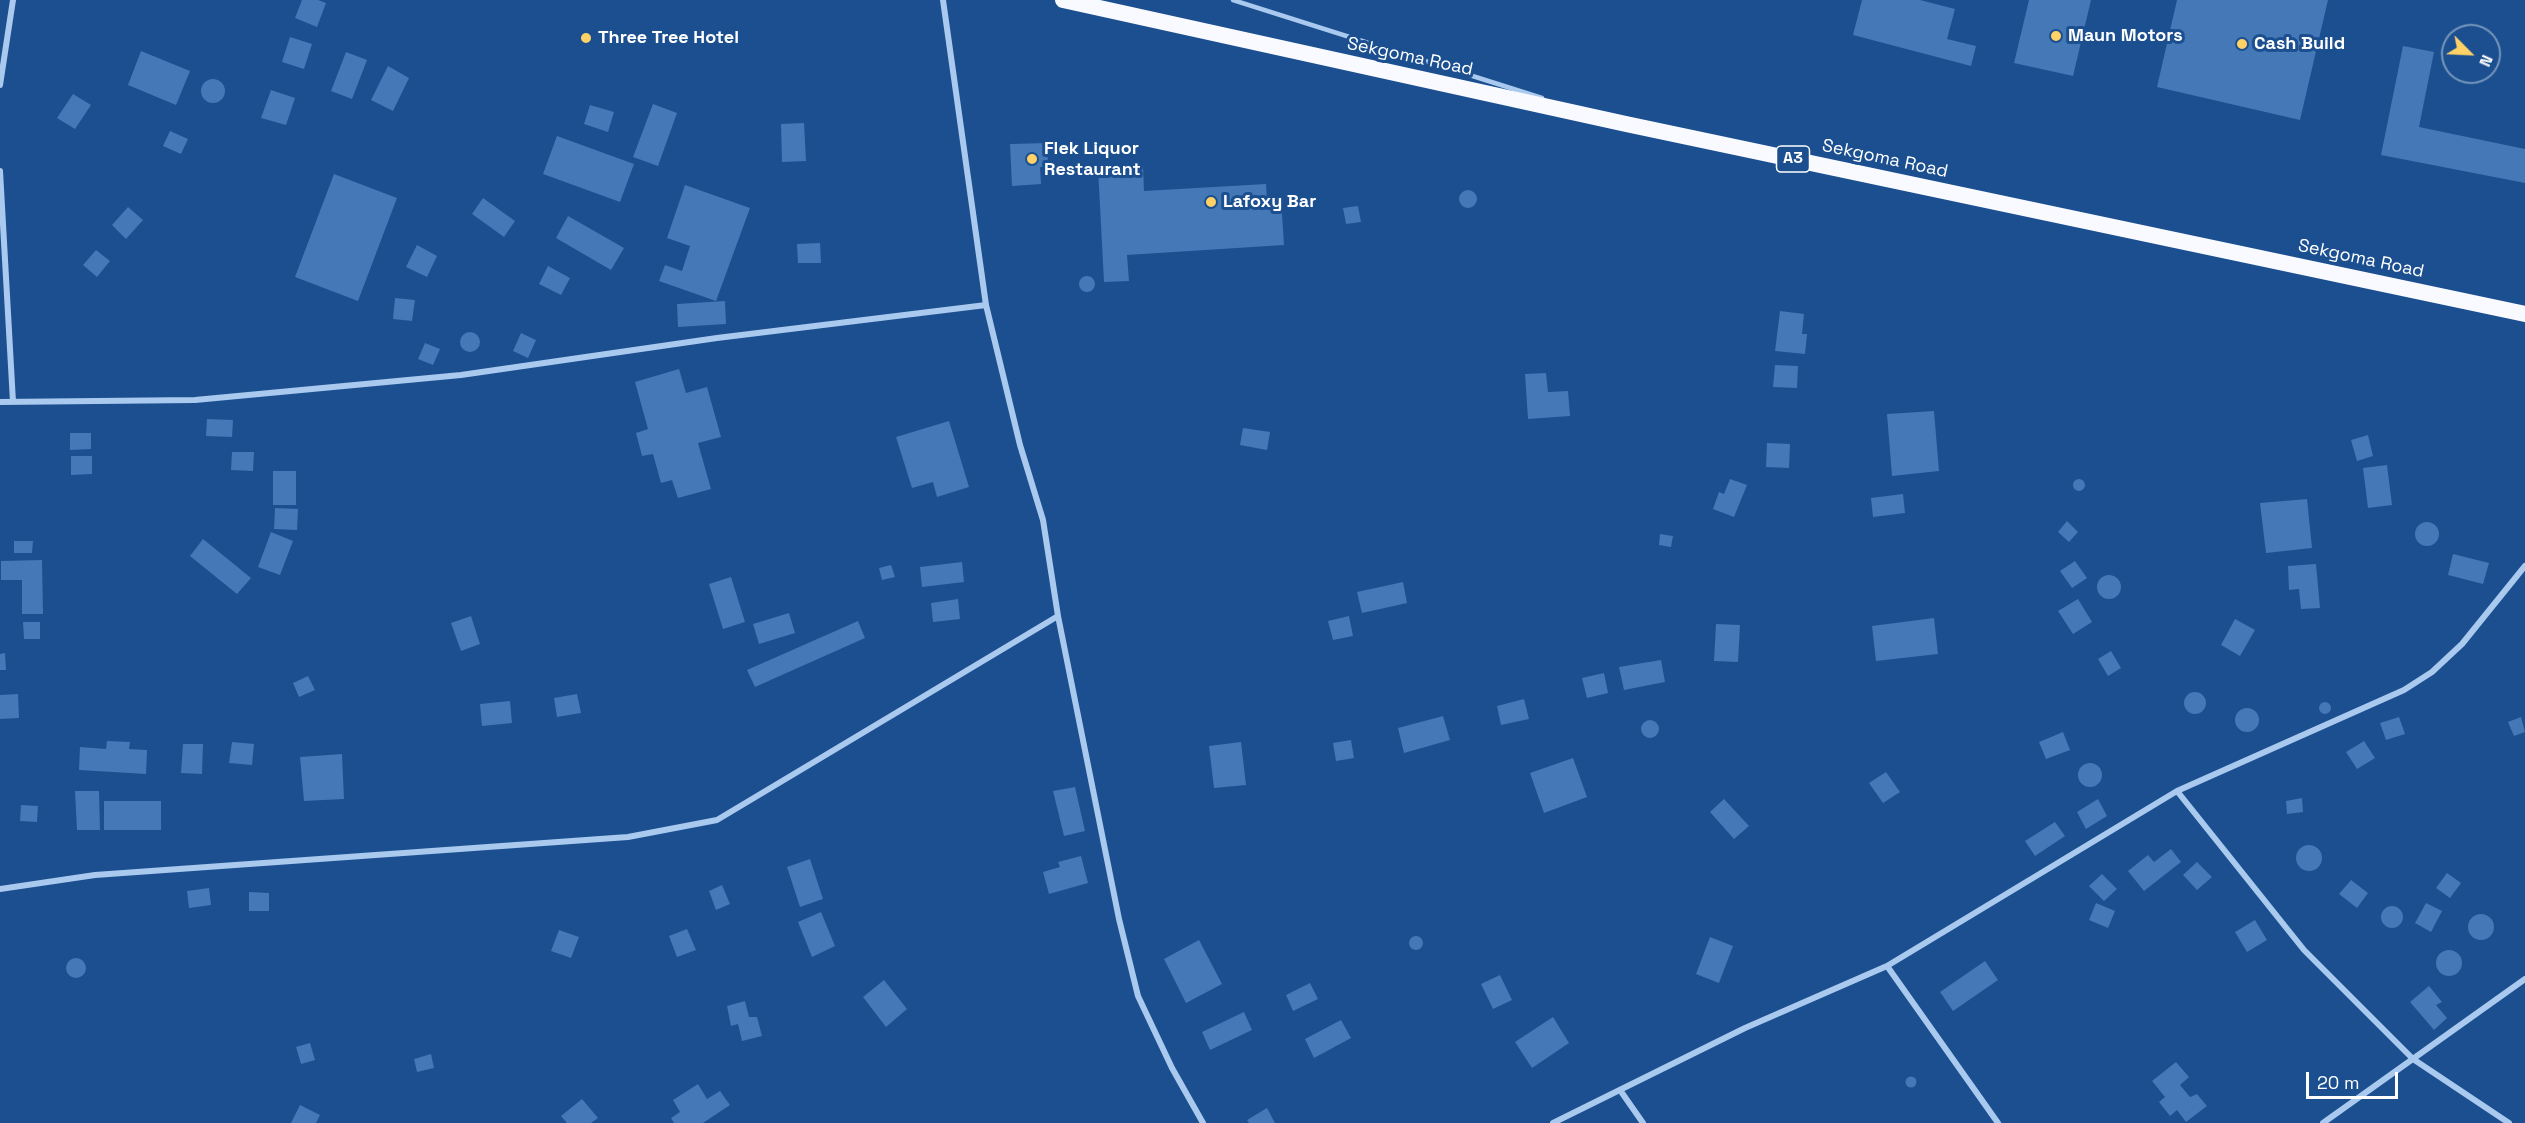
<!DOCTYPE html>
<style>
body{margin:0}
#map{position:relative;width:2525px;height:1123px;overflow:hidden;background:#1b4f8f;font-family:"Space Grotesk",sans-serif}
canvas{display:block}
.north{position:absolute;left:2441px;top:24px;width:60px;height:60px;box-sizing:border-box;background:#1b4f8f;border:2px solid #7695bc;border-radius:50%;rotate:114deg;font-size:16px;font-weight:700;line-height:24px;text-align:center;color:#fff}
.north::after{content:'';display:block;margin:auto;width:21px;height:27px;background:#ffd166;clip-path:polygon(50% 0,100% 100%,50% 72%,0 100%)}
.scale{position:absolute;left:2306px;top:1072px;width:92px;height:27px;box-sizing:border-box;border:3px solid #fff;border-top:0;padding-left:8px;font-size:18px;line-height:21px;white-space:nowrap;color:#fff;-webkit-text-stroke:4px #1b4f8f;paint-order:stroke}
</style>
<div id="map">
<canvas width="2525" height="1123"></canvas>
<div class="north">N</div>
<div class="scale">20 m</div>
</div>
<script>
const context = document.querySelector('canvas').getContext('2d');
context.lineJoin = 'round';
function fillPath(path, color) { context.fillStyle = color; context.fill(path, 'evenodd'); }
const shape = rows => new Path2D(rows.map(r => 'M' + r).join(''));
function stroke(path, color, width, dash) { context.strokeStyle = color; context.lineWidth = width; context.lineCap = dash ? 'butt' : 'round'; context.setLineDash(dash || []); context.stroke(path); }
function drawText(font, color, halo, rows, align = 'center') {
  context.font = font + ' "Space Grotesk",sans-serif'; context.lineWidth = 6; context.setLineDash([]); context.textBaseline = 'middle'; context.strokeStyle = halo; context.fillStyle = color; for (const [text, x, y, turn = 0] of rows) {
    context.save(); context.translate(x, y); context.rotate((+turn || 0) * Math.PI / 180); context.textAlign = isNaN(turn) ? turn : align; if (halo) context.strokeText(text, 0, 0); context.fillText(text, 0, 0); context.restore();
  }
}
fillPath(shape([
 [302,0,318,0,326,3,317,27,295,18],
 [1862,0,1920,0,1955,9,1947,39,1976,46,1971,66,1853,35],
 [2029,0,2091,0,2073,76,2014,63],
 [2177,0,2328,0,2300,120,2157,87],
 [290,37,312,44,304,69,282,62],
 [2403,46,2434,52,2419,127,2525,149,2525,183,2381,155],
 [141,51,190,71,176,105,128,85],
 [346,52,367,60,352,99,331,91],
 [388,66,409,78,393,111,371,100],
 '201 91a12 12 0 1 1 24 0a12 12 0 1 1-24 0Z',
 [271,90,295,98,286,125,261,118],
 [73,94,91,105,75,129,57,118],
 [653,104,677,113,658,166,633,157],
 [590,105,614,112,608,132,584,124],
 [804,123,806,161,782,162,781,124],
 [170,131,188,139,181,154,163,146],
 [557,136,634,164,620,202,543,174],
 [1047,143,1048,167,1040,167,1041,184,1012,186,1010,144],
 [1143,165,1144,191,1266,184,1267,200,1281,199,1284,245,1127,255,1129,281,1104,282,1098,168],
 [334,174,397,198,358,301,295,277],
 [685,185,750,208,716,301,659,281,665,265,682,271,690,246,667,238],
 '1459 199a9 9 0 1 1 18 0a9 9 0 1 1-18 0Z',
 [483,198,515,221,504,237,472,214],
 [1358,206,1361,222,1346,224,1343,208],
 [128,207,143,220,126,239,112,225],
 [568,216,624,248,611,270,556,238],
 [820,243,821,263,798,263,797,244],
 [417,245,437,256,427,277,406,267],
 [96,250,110,261,97,277,83,265],
 [548,266,570,278,561,295,539,284],
 '1079 284a8 8 0 1 1 16 0a8 8 0 1 1-16 0Z',
 [395,298,415,300,412,321,393,319],
 [725,301,726,324,678,327,677,304],
 [1780,311,1804,314,1802,334,1807,334,1805,354,1775,351],
 '460 342a10 10 0 1 1 20 0a10 10 0 1 1-20 0Z',
 [521,333,536,340,528,358,513,351],
 [425,343,440,349,433,365,418,359],
 [1775,365,1798,366,1797,388,1773,387],
 [679,369,686,393,707,387,721,437,698,443,711,489,678,498,672,480,661,483,653,454,642,456,636,433,648,429,635,382],
 [1546,373,1548,392,1568,391,1570,416,1528,419,1525,374],
 [1934,411,1939,471,1892,476,1887,414],
 [207,419,233,420,232,437,206,436],
 [949,421,969,487,937,497,933,482,912,488,896,437],
 [1243,428,1270,432,1267,450,1240,445],
 [70,433,91,433,91,449,70,450],
 [2368,435,2373,456,2357,461,2351,440],
 [1767,443,1790,444,1789,468,1766,467],
 [232,452,254,452,253,471,231,470],
 [71,456,92,456,92,474,71,475],
 [2387,465,2392,505,2368,508,2363,468],
 [273,471,296,471,296,505,273,505],
 [1730,479,1747,485,1734,517,1713,509,1719,492,1724,494],
 '2073 485a6 6 0 1 1 12 0a6 6 0 1 1-12 0Z',
 [1903,494,1905,513,1873,517,1871,498],
 [2307,499,2312,548,2266,553,2260,503],
 [275,508,298,509,297,530,274,529],
 [2067,521,2078,532,2069,542,2058,532],
 '2415 534a12 12 0 1 1 24 0a12 12 0 1 1-24 0Z',
 [271,532,293,541,280,575,258,567],
 [1660,534,1673,536,1671,547,1659,545],
 [203,539,251,578,237,594,190,556],
 [14,541,33,541,32,553,14,553],
 [2453,554,2489,563,2483,584,2448,575],
 [42,560,43,614,22,614,22,580,1,580,1,561],
 [2075,561,2087,578,2072,588,2060,571],
 [962,562,964,582,922,587,920,567],
 [2316,564,2320,608,2301,609,2299,589,2289,590,2288,566],
 [891,565,895,577,882,580,879,568],
 '2097 587a12 12 0 1 1 24 0a12 12 0 1 1-24 0Z',
 [731,577,745,622,723,629,709,584],
 [1403,582,1407,603,1362,613,1357,592],
 [958,599,960,619,933,622,931,603],
 [2078,599,2092,622,2073,634,2058,611],
 [789,613,795,633,759,644,753,624],
 [471,616,480,644,461,651,451,623],
 [1349,616,1353,636,1333,640,1328,621],
 [1934,618,1938,654,1876,661,1872,626],
 [2235,619,2255,630,2240,656,2221,645],
 [858,621,865,638,755,687,747,670],
 [23,622,40,622,40,639,24,639],
 [1716,624,1740,625,1738,662,1714,661],
 [2111,651,2121,668,2108,676,2098,659],
 [5,653,6,670,0,670,0,654],
 [1661,660,1665,682,1624,690,1619,667],
 [1604,673,1608,693,1587,698,1582,678],
 [308,676,315,690,299,697,293,683],
 '2184 703a11 11 0 1 1 22 0a11 11 0 1 1-22 0Z',
 [18,694,19,718,0,719,0,695],
 [577,694,581,713,557,717,554,698],
 [1524,699,1529,719,1501,725,1497,706],
 [510,701,512,723,482,726,480,704],
 '2319 708a6 6 0 1 1 12 0a6 6 0 1 1-12 0Z',
 '2235 720a12 12 0 1 1 24 0a12 12 0 1 1-24 0Z',
 [1443,716,1450,740,1404,753,1398,728],
 [2399,717,2405,734,2386,740,2380,723],
 [2521,717,2525,732,2514,736,2508,722],
 '1641 729a9 9 0 1 1 18 0a9 9 0 1 1-18 0Z',
 [2063,732,2070,750,2046,759,2039,742],
 [1351,740,1354,758,1336,761,1333,743],
 [107,741,130,742,129,749,147,750,146,774,79,770,80,747,106,749],
 [2364,741,2375,758,2357,769,2346,752],
 [232,742,254,744,252,765,229,763],
 [1241,742,1246,785,1214,788,1209,746],
 [183,744,203,744,202,774,181,773],
 [342,754,344,799,304,801,300,757],
 [1573,758,1587,797,1544,813,1530,773],
 '2078 775a12 12 0 1 1 24 0a12 12 0 1 1-24 0Z',
 [1886,772,1900,792,1883,803,1869,783],
 [1075,787,1085,831,1064,836,1053,791],
 [75,791,99,791,100,830,77,830],
 [2302,798,2303,812,2287,814,2286,801],
 [1724,799,1749,826,1734,839,1710,812],
 [2098,799,2107,816,2086,829,2077,812],
 [104,801,161,801,161,830,104,830],
 [21,805,38,806,37,822,20,821],
 [2055,822,2065,836,2035,856,2025,841],
 '2296 858a13 13 0 1 1 26 0a13 13 0 1 1-26 0Z',
 [2171,849,2181,862,2144,891,2128,871,2148,855,2154,862],
 [1081,856,1088,883,1049,894,1043,872,1060,867,1058,862],
 [810,859,823,899,800,907,787,867],
 [2197,862,2212,877,2197,890,2183,875],
 [2447,873,2461,883,2450,898,2436,888],
 [2102,874,2117,889,2104,901,2089,886],
 [2351,880,2368,893,2357,908,2339,894],
 [722,885,730,904,716,910,709,891],
 [209,888,211,905,189,908,187,891],
 [249,892,269,893,269,911,249,911],
 [2096,903,2115,911,2108,928,2089,920],
 [2426,903,2442,911,2431,932,2415,923],
 '2381 917a11 11 0 1 1 22 0a11 11 0 1 1-22 0Z',
 [821,912,835,946,812,957,798,922],
 '2468 927a13 13 0 1 1 26 0a13 13 0 1 1-26 0Z',
 [2255,920,2267,940,2247,952,2235,932],
 [687,929,696,950,677,957,669,936],
 [559,930,579,937,571,958,551,951],
 '1409 943a7 7 0 1 1 14 0a7 7 0 1 1-14 0Z',
 [1710,937,1733,946,1719,983,1696,974],
 [1199,940,1222,984,1186,1003,1164,959],
 '2436 963a13 13 0 1 1 26 0a13 13 0 1 1-26 0Z',
 '66 968a10 10 0 1 1 20 0a10 10 0 1 1-20 0Z',
 [1985,961,1998,980,1953,1011,1940,992],
 [1500,975,1512,1000,1493,1009,1481,984],
 [884,980,907,1009,886,1027,863,997],
 [1310,983,1318,999,1293,1011,1286,995],
 [2429,986,2442,1002,2436,1005,2447,1018,2434,1030,2410,1002],
 [745,1001,749,1017,757,1017,762,1036,742,1041,738,1024,731,1026,727,1006],
 [1244,1012,1252,1030,1210,1050,1202,1032],
 [1553,1017,1569,1043,1532,1068,1515,1042],
 [1341,1020,1351,1038,1314,1058,1305,1039],
 [310,1043,315,1060,301,1064,296,1047],
 [431,1054,434,1068,417,1072,414,1059],
 [2176,1062,2189,1077,2180,1085,2190,1097,2197,1094,2207,1106,2186,1122,2177,1110,2170,1116,2159,1102,2165,1097,2152,1081],
 '1905.5 1082a5.5 5.5 0 1 1 11 0a5.5 5.5 0 1 1-11 0Z',
 [698,1084,707,1099,720,1091,730,1105,703,1123,674,1123,671,1118,680,1112,673,1100],
 [582,1099,598,1118,591,1123,567,1123,561,1116],
 [300,1105,320,1115,316,1123,291,1123],
 [1267,1108,1275,1123,1249,1123,1247,1120]
]), '#4478b7');
stroke(shape([
 [1233,0,1542,98]
]), '#a9c9ee', 4.5);
stroke(shape([
 [0,85,13,0],
 [0,171,13,402],
 [0,402,195,400,461,375,717,338,986,305],
 [1058,616,1119,919,1138,996,1172,1068,1203,1123],
 [2177,791,2304,950,2413,1059,2509,1123],
 [0,889,95,875,628,837,717,820,1058,616,1043,520,1020,445,986,305,943,0],
 [1887,966,1998,1123],
 [1620,1090,1643,1123],
 [1553,1123,1745,1028,1887,966,2177,791,2404,690,2432,672,2462,644,2525,566],
 [2323,1123,2525,979]
]), '#a9c9ee', 6);
stroke(shape([
 [1063,0,1626,124,2525,314]
]), '#f8faff', 16);
for (const [x, y, r, color] of [
 [2056,36,6,"#ffd166"],
 [586,38,6,"#ffd166"],
 [2242,44,6,"#ffd166"],
 [1032,159,6,"#ffd166"],
 [1211,202,6,"#ffd166"]
]) { const dot = new Path2D(); dot.arc(x, y, r, 0, 2 * Math.PI); context.fillStyle = color; context.fill(dot); stroke(dot, '#1b4f8f', 2); }
for (const [x, y, w] of [
 [1793,159,33]
]) { const box = new Path2D(); box.roundRect(x - w / 2, y - 13, w, 26, 4.5); context.fillStyle = '#1b4f8f'; context.fill(box); stroke(box, '#fff', 1.5); }
drawText('bold 16px', '#fff', null, [
 ["A3",1793,159]
]);
drawText('bold 18px', '#fff', '#1b4f8f', [
 ["Maun Motors",2068,36],
 ["Three Tree Hotel",598,38],
 ["Cash Build",2254,44],
 ["Flek Liquor",1044,149],
 ["Restaurant",1044,170],
 ["Lafoxy Bar",1223,202]
], 'left');
drawText('18px', '#fff', '#1b4f8f', [
 ["Sekgoma Road",1410,57,12],
 ["Sekgoma Road",1885,159,12],
 ["Sekgoma Road",2361,259,12]
]);
</script>
